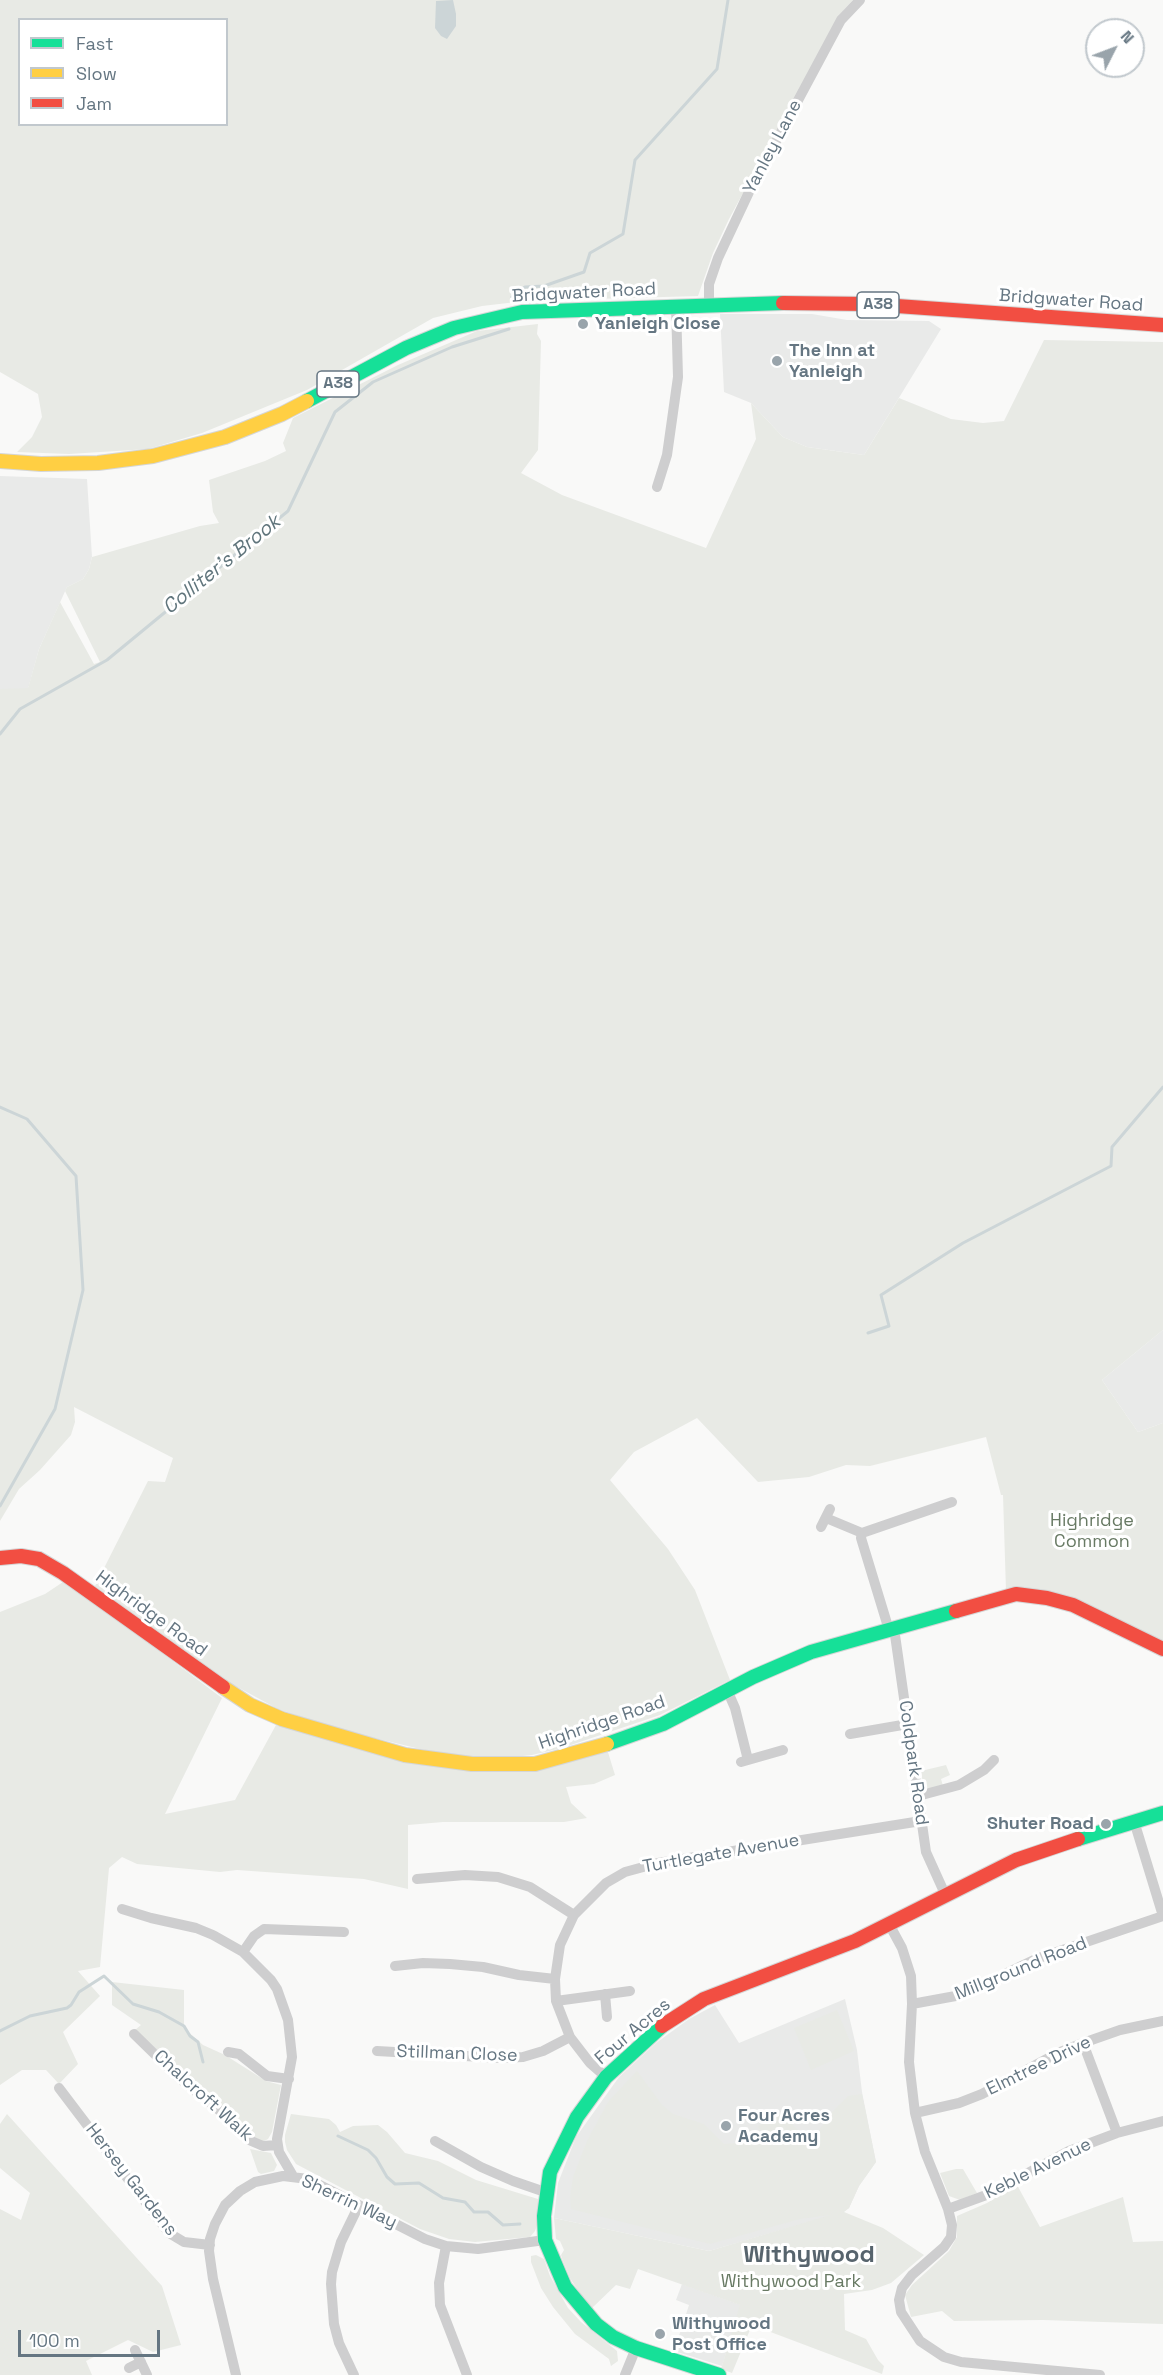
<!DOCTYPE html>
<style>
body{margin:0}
#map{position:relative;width:1163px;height:2375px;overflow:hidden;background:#f9f9f8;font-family:"Space Grotesk",sans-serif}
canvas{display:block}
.legend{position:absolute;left:18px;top:18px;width:210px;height:108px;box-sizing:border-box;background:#fff;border:2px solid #c1c8cd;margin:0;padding:8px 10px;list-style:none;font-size:18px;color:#657682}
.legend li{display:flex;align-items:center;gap:12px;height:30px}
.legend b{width:30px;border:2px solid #c1c8cd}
.north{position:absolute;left:1085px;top:18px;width:60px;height:60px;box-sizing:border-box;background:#fff;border:2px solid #c1c8cd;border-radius:50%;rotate:48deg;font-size:16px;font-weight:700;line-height:24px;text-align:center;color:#657682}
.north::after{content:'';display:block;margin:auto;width:21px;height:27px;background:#99a4ab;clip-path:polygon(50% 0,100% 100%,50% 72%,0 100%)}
.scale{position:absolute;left:18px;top:2330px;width:142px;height:27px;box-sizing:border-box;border:3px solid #657682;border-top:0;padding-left:8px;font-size:18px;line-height:21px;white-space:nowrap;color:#657682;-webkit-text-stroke:4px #fff;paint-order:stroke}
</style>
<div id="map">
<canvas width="1163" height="2375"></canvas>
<ul class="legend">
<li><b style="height:8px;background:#16e098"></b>Fast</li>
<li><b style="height:8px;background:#ffcf43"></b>Slow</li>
<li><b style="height:8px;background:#f24e42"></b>Jam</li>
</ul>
<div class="north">N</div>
<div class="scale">100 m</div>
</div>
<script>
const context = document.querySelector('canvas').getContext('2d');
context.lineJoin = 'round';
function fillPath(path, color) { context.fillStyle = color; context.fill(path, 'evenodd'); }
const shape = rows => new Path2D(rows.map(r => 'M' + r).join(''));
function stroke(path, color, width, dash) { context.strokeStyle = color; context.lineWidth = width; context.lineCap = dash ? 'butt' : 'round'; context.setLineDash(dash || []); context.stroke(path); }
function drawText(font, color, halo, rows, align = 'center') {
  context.font = font + ' "Space Grotesk",sans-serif'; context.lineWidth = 6; context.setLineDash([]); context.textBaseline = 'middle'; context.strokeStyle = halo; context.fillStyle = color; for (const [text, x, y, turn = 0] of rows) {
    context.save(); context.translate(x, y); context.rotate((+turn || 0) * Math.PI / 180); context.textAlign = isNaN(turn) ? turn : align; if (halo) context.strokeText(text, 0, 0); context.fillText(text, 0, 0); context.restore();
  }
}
fillPath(shape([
 [720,314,812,314,847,320,929,321,941,329,864,455,807,447,783,437,751,403,724,392],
 [0,476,87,479,92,557,89,569,83,579,67,587,39,649,28,689,0,689],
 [1163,1330,1163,1423,1138,1432,1102,1380],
 [845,1999,857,2050,862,2092,876,2162,859,2186,849,2208,843,2212,709,2251,554,2218,558,2183,576,2137,619,2077,656,2043,689,2019,715,2005,739,2043],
 [682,2284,741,2305,722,2366,674,2351,689,2305,676,2300]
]), '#e9eae9');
fillPath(shape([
 [0,0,853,0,840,14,729,219,713,253,698,296,525,301,482,306,433,318,307,390,202,433,148,449,69,454,17,452,32,437,42,417,38,394,0,372],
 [20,20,226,20,226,124,20,124],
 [538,324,537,334,541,341,538,450,521,473,562,495,706,548,756,439,751,403,783,437,807,447,864,455,899,398,951,419,983,423,1004,421,1044,340,1163,342,1163,1330,1102,1380,1138,1432,1163,1423,1163,1644,1088,1606,1006,1591,1003,1495,1001,1495,986,1437,870,1466,846,1465,809,1477,758,1482,697,1418,634,1452,610,1480,668,1549,695,1590,730,1680,660,1715,562,1748,532,1755,504,1758,448,1755,416,1748,341,1730,278,1709,230,1683,183,1651,95,1586,148,1481,165,1482,173,1458,74,1407,75,1422,71,1435,40,1470,19,1489,0,1521,0,689,28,688,39,649,60,602,94,664,100,662,65,591,67,587,83,579,89,569,92,557,200,526,219,523,213,512,209,480,265,461,286,451,283,443,293,418,398,365,477,331],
 [63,1582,72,1588,78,1590,222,1698,165,1814,235,1800,276,1725,394,1758,439,1767,475,1770,533,1770,555,1766,607,1749,615,1775,594,1784,566,1787,571,1803,587,1818,564,1822,443,1822,408,1825,408,1889,364,1879,237,1870,220,1872,137,1864,122,1857,109,1868,100,1967,78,1971,100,1996,63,2032,78,2064,59,2084,46,2070,22,2070,0,2085,0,1612,45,1594],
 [946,1765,950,1775,941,1779,943,1786,924,1790,921,1771],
 [112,1982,184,1990,184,2028,203,2045,225,2055,266,2081,281,2085,272,2132,268,2139,262,2142,248,2133,248,2129,242,2123,238,2123,135,2030,141,2025,112,2005],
 [837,2010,854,2051,811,2070,794,2028],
 [637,2071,662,2105,673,2114,704,2124,724,2144,750,2142,759,2137,764,2133,758,2127,776,2110,811,2142,831,2113,848,2096,862,2094,876,2162,859,2186,849,2208,844,2212,883,2228,924,2255,891,2283,872,2290,844,2294,845,2330,866,2339,878,2360,884,2366,882,2374,752,2325,732,2373,721,2369,740,2305,638,2269,630,2289,616,2285,592,2308,581,2295,570,2278,563,2261,561,2255,564,2250,560,2241,556,2239,554,2218,709,2251,830,2215,800,2219,710,2244,571,2209,570,2197,573,2177,587,2141,608,2102],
 [7,2114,162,2286,181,2345,153,2352,128,2340,86,2361,92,2375,0,2375,0,2209,21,2220,30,2193,0,2168,0,2124],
 [291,2114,329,2119,336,2125,340,2132,353,2126,378,2125,387,2132,405,2153,438,2161,476,2180,538,2199,538,2222,535,2231,530,2237,475,2242,449,2239,420,2229,296,2164,287,2150,285,2142,285,2135],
 [250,2149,271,2153,277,2165,274,2171,261,2174,258,2172],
 [956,2169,963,2169,977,2193,960,2200,949,2196,940,2173],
 [1017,2185,1040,2227,1123,2197,1133,2242,1163,2241,1163,2324,1043,2320,954,2321,942,2311,911,2317,905,2295,912,2285,949,2251,957,2237,957,2216,987,2203],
 [536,2255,544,2259,550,2276,568,2308,581,2322,617,2351,618,2361,611,2366,609,2359,575,2334,553,2307,541,2288,531,2262,531,2256]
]), '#e8eae5');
fillPath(shape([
 [453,0,456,14,456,26,447,39,441,36,435,28,436,1]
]), '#ccd5d7');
stroke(shape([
 [512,297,525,287,544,286,584,272,590,253,623,234,635,160,717,69,728,0],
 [0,734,20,709,107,660,288,511,335,412,373,382,452,347,509,329],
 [0,1107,27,1119,76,1176,83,1290,55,1409,0,1506],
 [868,1333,889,1326,881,1295,963,1243,1111,1166,1112,1147,1163,1087],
 [0,2031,30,2016,67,2008,71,2005,79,1992,104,1976,133,2004,159,2012,184,2026,190,2036,198,2042,203,2062],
 [338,2136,368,2150,376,2158,387,2177,395,2184,419,2183,443,2198,465,2202,474,2212,488,2212,503,2225,520,2224]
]), '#ccd5d7', 3);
const fast = shape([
 [307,401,406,348,454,328,522,312,783,303],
 [607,1744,663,1724,753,1677,811,1652,956,1611],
 [1078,1839,1163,1813],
 [662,2026,606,2077,577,2117,550,2172,544,2216,545,2240,565,2287,596,2324,613,2337,636,2348,719,2375]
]);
const slow = shape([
 [0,461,41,464,98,463,153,456,225,437,282,414,307,401],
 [223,1687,250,1705,282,1719,405,1755,472,1764,535,1764,607,1744]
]);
const jam = shape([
 [783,303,869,304,1163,325],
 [0,1558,21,1556,39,1559,63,1573,223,1687],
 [956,1611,1016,1594,1047,1598,1073,1605,1163,1649],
 [662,2026,704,1999,855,1941,1016,1860,1078,1839]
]);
stroke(fast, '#d5d6d6', 16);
stroke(slow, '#d5d6d6', 16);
stroke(jam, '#d5d6d6', 16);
stroke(shape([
 [709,305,709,284,718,258,749,192,841,20,860,0],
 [657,487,667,455,678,377,676,306],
 [826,1518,862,1533],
 [821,1527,830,1509],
 [894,1628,926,1852,945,1894],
 [889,1630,861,1538,862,1533,952,1502],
 [728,1692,735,1708,748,1760],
 [850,1734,908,1724],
 [741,1762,783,1750],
 [918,1796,959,1785,984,1770,994,1760],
 [1134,1821,1163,1916],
 [417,1879,465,1875,498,1877,530,1887,574,1915],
 [122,1909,151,1918,196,1928,213,1935,243,1952,271,1980,277,1989,288,2020,292,2057,277,2139,279,2152,293,2176],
 [889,1924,902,1948,911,1976,912,2004,909,2062,915,2113,925,2152,948,2209,952,2225,951,2237,944,2247,912,2275,902,2288,899,2300,901,2312,920,2341,944,2357,961,2362,1100,2375],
 [243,1952,254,1936,264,1929,344,1932],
 [395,1966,423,1963,450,1964,483,1967,519,1975,555,1979],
 [605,1994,607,2017],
 [556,2001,630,1991],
 [912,2004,961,1995,1036,1959,1163,1916],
 [134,2034,178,2077,234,2122,249,2140,263,2146,277,2145],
 [1083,2043,1117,2133],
 [377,2051,500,2058,523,2057,543,2051,570,2037],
 [228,2052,239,2054,267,2076,289,2079],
 [606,2077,590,2063,570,2037,556,2001,555,1979,560,1945,574,1915,606,1883,625,1872,658,1863,921,1821],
 [59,2088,169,2233,184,2242,210,2245],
 [915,2113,959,2103,982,2094,1058,2053,1083,2043,1120,2030,1163,2021],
 [435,2141,481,2167,513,2181,545,2192],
 [948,2209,989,2194,1069,2151,1117,2133,1163,2121],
 [446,2246,439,2283,440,2305,467,2375],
 [135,2350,147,2375],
 [129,2368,141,2362],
 [236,2375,213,2279,209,2251,210,2239,215,2224,225,2205,240,2191,255,2182,283,2176,308,2179,425,2239,446,2246,478,2249,545,2240],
 [354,2375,339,2343,334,2324,331,2284,332,2272,341,2242,359,2205],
 [625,2375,636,2348]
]), '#cececf', 10);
stroke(fast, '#16e098', 14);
stroke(slow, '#ffcf43', 14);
stroke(jam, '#f24e42', 14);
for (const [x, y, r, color] of [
 [583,324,6,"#99a4ab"],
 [777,361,6,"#99a4ab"],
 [1106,1824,6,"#99a4ab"],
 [726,2126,6,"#99a4ab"],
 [660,2334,6,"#99a4ab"]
]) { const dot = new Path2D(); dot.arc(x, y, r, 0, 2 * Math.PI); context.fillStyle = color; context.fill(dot); stroke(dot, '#fff', 2); }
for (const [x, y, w] of [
 [878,305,42],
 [338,384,42]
]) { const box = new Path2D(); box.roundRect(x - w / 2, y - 13, w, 26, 4.5); context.fillStyle = '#fff'; context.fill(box); stroke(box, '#657682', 1.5); }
drawText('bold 16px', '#657682', null, [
 ["A38",878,305],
 ["A38",338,384]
]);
drawText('18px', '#657682', '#fff', [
 ["Yanley Lane",773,147,-62],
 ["Bridgwater Road",584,293,-3],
 ["Bridgwater Road",1071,301,4],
 ["Highridge Road",151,1614,36],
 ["Highridge Road",602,1723,-19],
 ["Coldpark Road",913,1763,82],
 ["Turtlegate Avenue",721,1854,-10],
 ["Millground Road",1021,1969,-22],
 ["Four Acres",633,2032,-40],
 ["Stillman Close",457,2054,2],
 ["Elmtree Drive",1039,2066,-26],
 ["Chalcroft Walk",203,2096,42],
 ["Keble Avenue",1038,2169,-26],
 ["Hersey Gardens",131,2180,52],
 ["Sherrin Way",349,2202,25]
]);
drawText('bold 18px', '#657682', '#fff', [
 ["Yanleigh Close",595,324],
 ["The Inn at",789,351],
 ["Yanleigh",789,372],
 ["Shuter Road",1094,1824,"right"],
 ["Four Acres",738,2116],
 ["Academy",738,2137],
 ["Withywood",672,2324],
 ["Post Office",672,2345]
], 'left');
drawText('18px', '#687a64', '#fff', [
 ["Highridge",1092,1521],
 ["Common",1092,1542],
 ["Withywood Park",791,2282]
]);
drawText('italic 20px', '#60757c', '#fff', [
 ["Colliter's Brook",222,565,-39]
]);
drawText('bold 24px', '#57646d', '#fff', [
 ["Withywood",809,2255]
]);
</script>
